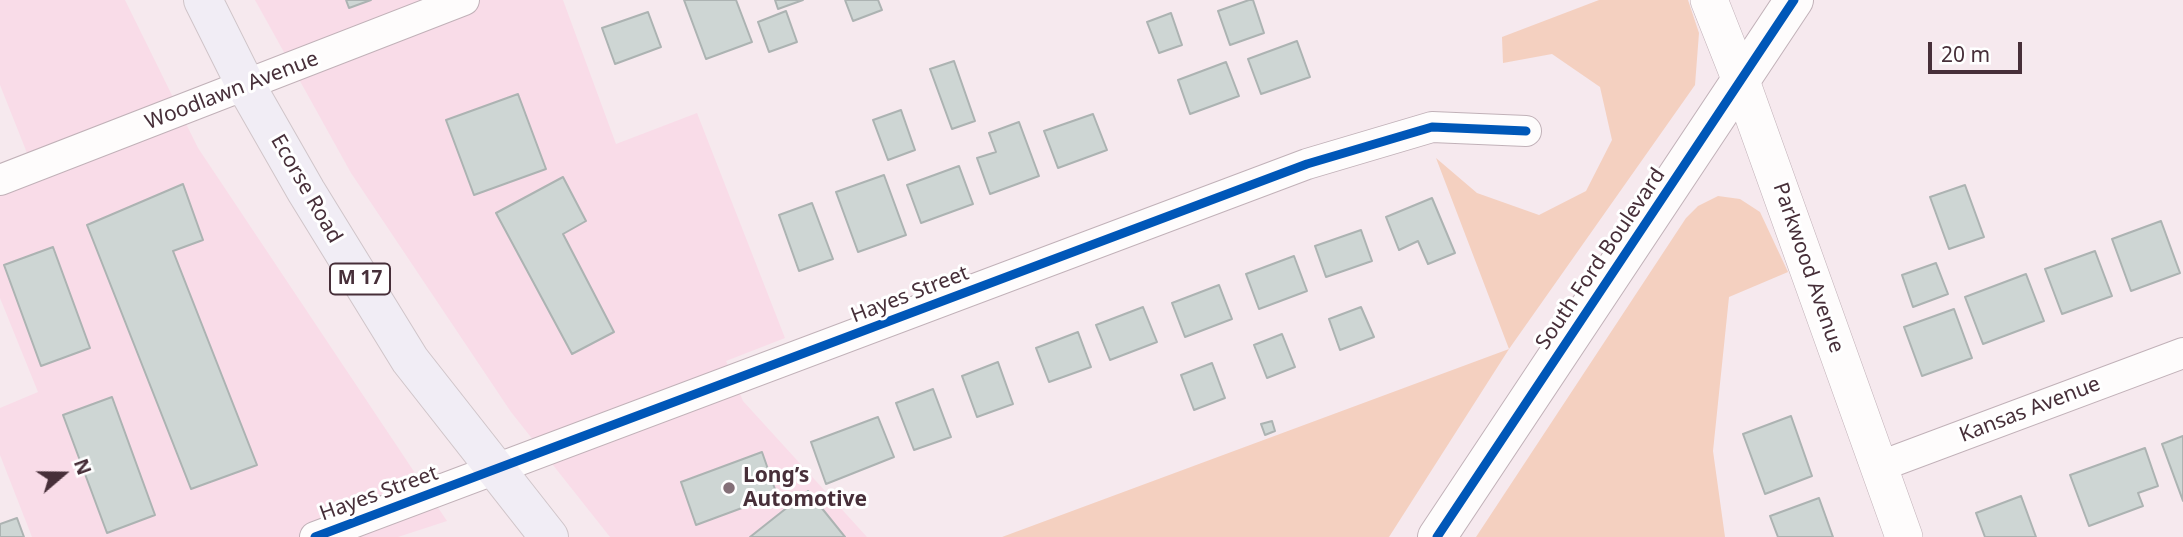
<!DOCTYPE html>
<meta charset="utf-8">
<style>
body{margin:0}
#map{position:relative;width:2183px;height:537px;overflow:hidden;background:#f6e9ee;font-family:"Noto Sans",sans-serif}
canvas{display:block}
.north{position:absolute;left:28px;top:439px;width:70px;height:70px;-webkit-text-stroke:5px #fff;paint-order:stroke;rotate:70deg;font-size:19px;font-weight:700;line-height:28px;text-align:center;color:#472f39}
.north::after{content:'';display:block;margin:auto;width:24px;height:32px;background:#472f39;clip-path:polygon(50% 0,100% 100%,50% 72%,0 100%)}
.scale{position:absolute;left:1928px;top:42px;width:94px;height:32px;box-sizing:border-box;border:4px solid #472f39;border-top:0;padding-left:9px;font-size:21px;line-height:24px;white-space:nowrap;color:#472f39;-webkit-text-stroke:5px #fff;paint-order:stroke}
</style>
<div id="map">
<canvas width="2183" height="537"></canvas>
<div class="north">N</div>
<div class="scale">20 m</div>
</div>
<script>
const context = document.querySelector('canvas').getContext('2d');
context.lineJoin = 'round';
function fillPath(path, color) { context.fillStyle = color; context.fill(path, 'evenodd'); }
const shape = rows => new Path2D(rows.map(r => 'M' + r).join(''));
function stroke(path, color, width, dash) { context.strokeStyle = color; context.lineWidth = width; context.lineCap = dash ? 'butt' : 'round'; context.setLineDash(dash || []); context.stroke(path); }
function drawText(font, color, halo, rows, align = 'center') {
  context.font = font + ' "Noto Sans",sans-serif'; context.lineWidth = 6; context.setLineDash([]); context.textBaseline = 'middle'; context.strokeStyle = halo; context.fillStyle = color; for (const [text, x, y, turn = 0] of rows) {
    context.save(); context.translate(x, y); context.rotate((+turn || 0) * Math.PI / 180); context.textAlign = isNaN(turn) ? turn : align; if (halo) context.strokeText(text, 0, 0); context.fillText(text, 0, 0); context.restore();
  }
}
fillPath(shape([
 [0,0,125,0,198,148,447,521,398,537,32,537,0,455,0,408,38,392,0,298,0,164,27,153,0,85],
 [255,0,563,0,616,144,697,113,785,338,726,361,743,401,867,537,610,537,511,412,351,173]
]), '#f9dce8');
fillPath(shape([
 [1599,0,1688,0,1699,33,1695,85,1509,349,1389,537,1002,537,1509,349,1436,158,1477,193,1539,215,1586,191,1612,140,1600,87,1552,54,1503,63,1502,37],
 [1718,196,1740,199,1760,212,1788,272,1729,297,1713,451,1725,537,1476,537,1686,218,1698,206]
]), '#f4d0c0');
const building = shape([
 [346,0,371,0,349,8,346,0],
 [684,0,736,0,752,42,706,59,684,0],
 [775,0,803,0,778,9,775,0],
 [845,0,878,0,882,10,853,21,845,0],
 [1249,0,1253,0,1264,33,1230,45,1218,11,1249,0],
 [786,11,797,42,769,52,758,22,786,11],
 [648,12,661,47,615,64,602,28,648,12],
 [1171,13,1182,45,1159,53,1147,22,1171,13],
 [1297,41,1310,77,1261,94,1248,59,1297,41],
 [954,61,975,121,952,129,930,69,954,61],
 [1226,62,1239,96,1190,114,1178,80,1226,62],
 [518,94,546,169,474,195,446,120,518,94],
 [901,110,915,150,888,160,873,120,901,110],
 [1093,114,1107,150,1058,168,1044,131,1093,114],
 [1019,122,1039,176,990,194,977,158,996,152,989,133,1019,122],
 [959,166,973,204,921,223,907,185,959,166],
 [884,175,906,235,858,252,836,192,884,175],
 [563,177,586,221,563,234,614,332,572,354,496,213,563,177],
 [183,184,203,240,173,251,257,465,191,489,87,225,183,184],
 [1965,185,1984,237,1949,249,1930,197,1965,185],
 [1432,198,1455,253,1428,264,1418,241,1399,250,1386,217,1432,198],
 [812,203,833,259,799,271,779,215,812,203],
 [2161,221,2180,273,2131,291,2112,239,2161,221],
 [1361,230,1372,261,1326,277,1315,246,1361,230],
 [53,247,90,348,41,366,4,265,53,247],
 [2095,251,2112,296,2062,314,2045,269,2095,251],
 [1294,256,1307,291,1259,309,1246,274,1294,256],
 [1936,263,1948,294,1913,307,1902,275,1936,263],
 [2026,274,2044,321,1983,344,1965,297,2026,274],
 [1219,285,1232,319,1185,337,1172,303,1219,285],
 [1143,307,1157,342,1110,360,1096,325,1143,307],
 [1361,307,1374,337,1340,350,1329,319,1361,307],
 [1954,309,1972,358,1922,376,1904,327,1954,309],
 [1078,332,1091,367,1049,382,1036,348,1078,332],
 [1282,334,1295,367,1267,378,1254,345,1282,334],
 [998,362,1013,404,977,417,962,376,998,362],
 [1212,363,1225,398,1194,410,1181,375,1212,363],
 [933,389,951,437,914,450,896,403,933,389],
 [112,397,155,515,107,533,63,415,112,397],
 [1791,416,1812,476,1765,494,1743,434,1791,416],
 [878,417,894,457,826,484,811,442,878,417],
 [1272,421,1275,431,1265,435,1261,424,1272,421],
 [2183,436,2183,501,2162,444,2183,436],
 [2145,448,2158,486,2138,493,2143,506,2089,526,2070,475,2145,448],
 [762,452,777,495,696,525,681,482,762,452],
 [808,491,845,537,750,537,808,491],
 [2021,496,2036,537,1985,537,1976,513,2021,496],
 [1819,498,1833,537,1778,537,1770,516,1819,498],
 [17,518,24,537,0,537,0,524,17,518]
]);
fillPath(building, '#ced6d4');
stroke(building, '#acb3b2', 2);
const minor = shape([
 [0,180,464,0],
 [1878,467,2183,353],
 [315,537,1307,164,1432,127,1526,131]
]);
const tertiary = shape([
 [1709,0,1741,81,1904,537]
]);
const secondary = shape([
 [1437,537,1794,0]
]);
const primary = shape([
 [203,0,246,86,306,191,410,360,549,537]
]);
stroke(minor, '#c1b1b8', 32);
stroke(tertiary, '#c1b1b8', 38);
stroke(secondary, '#c1b1b8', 40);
stroke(primary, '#d0c5c9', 40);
stroke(minor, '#fefcfc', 30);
stroke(tertiary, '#fefcfc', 37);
stroke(secondary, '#fefcfc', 38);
stroke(primary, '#f1edf5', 38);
stroke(shape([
 [315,537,1307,164,1432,127,1526,131],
 [1437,537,1794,0]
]), '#0057b8', 9);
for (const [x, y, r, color] of [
 [729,488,7,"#847078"]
]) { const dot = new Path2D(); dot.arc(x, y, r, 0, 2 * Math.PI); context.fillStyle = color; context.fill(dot); stroke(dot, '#fff', 2.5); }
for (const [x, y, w] of [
 [360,279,60]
]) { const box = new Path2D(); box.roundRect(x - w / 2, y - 15.5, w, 31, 5); context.fillStyle = '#fff'; context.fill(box); stroke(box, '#472f39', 2); }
drawText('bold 19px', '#472f39', null, [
 ["M 17",360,279]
]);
drawText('21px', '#472f39', '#fff', [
 ["Woodlawn Avenue",232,91,-21],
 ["Ecorse Road",306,189,60],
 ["South Ford Boulevard",1601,259,-56],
 ["Parkwood Avenue",1808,268,71],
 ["Hayes Street",910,295,-21],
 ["Kansas Avenue",2030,410,-21],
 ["Hayes Street",379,494,-20]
]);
drawText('bold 21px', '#472f39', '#fff', [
 ["Long’s",743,476],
 ["Automotive",743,500]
], 'left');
</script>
